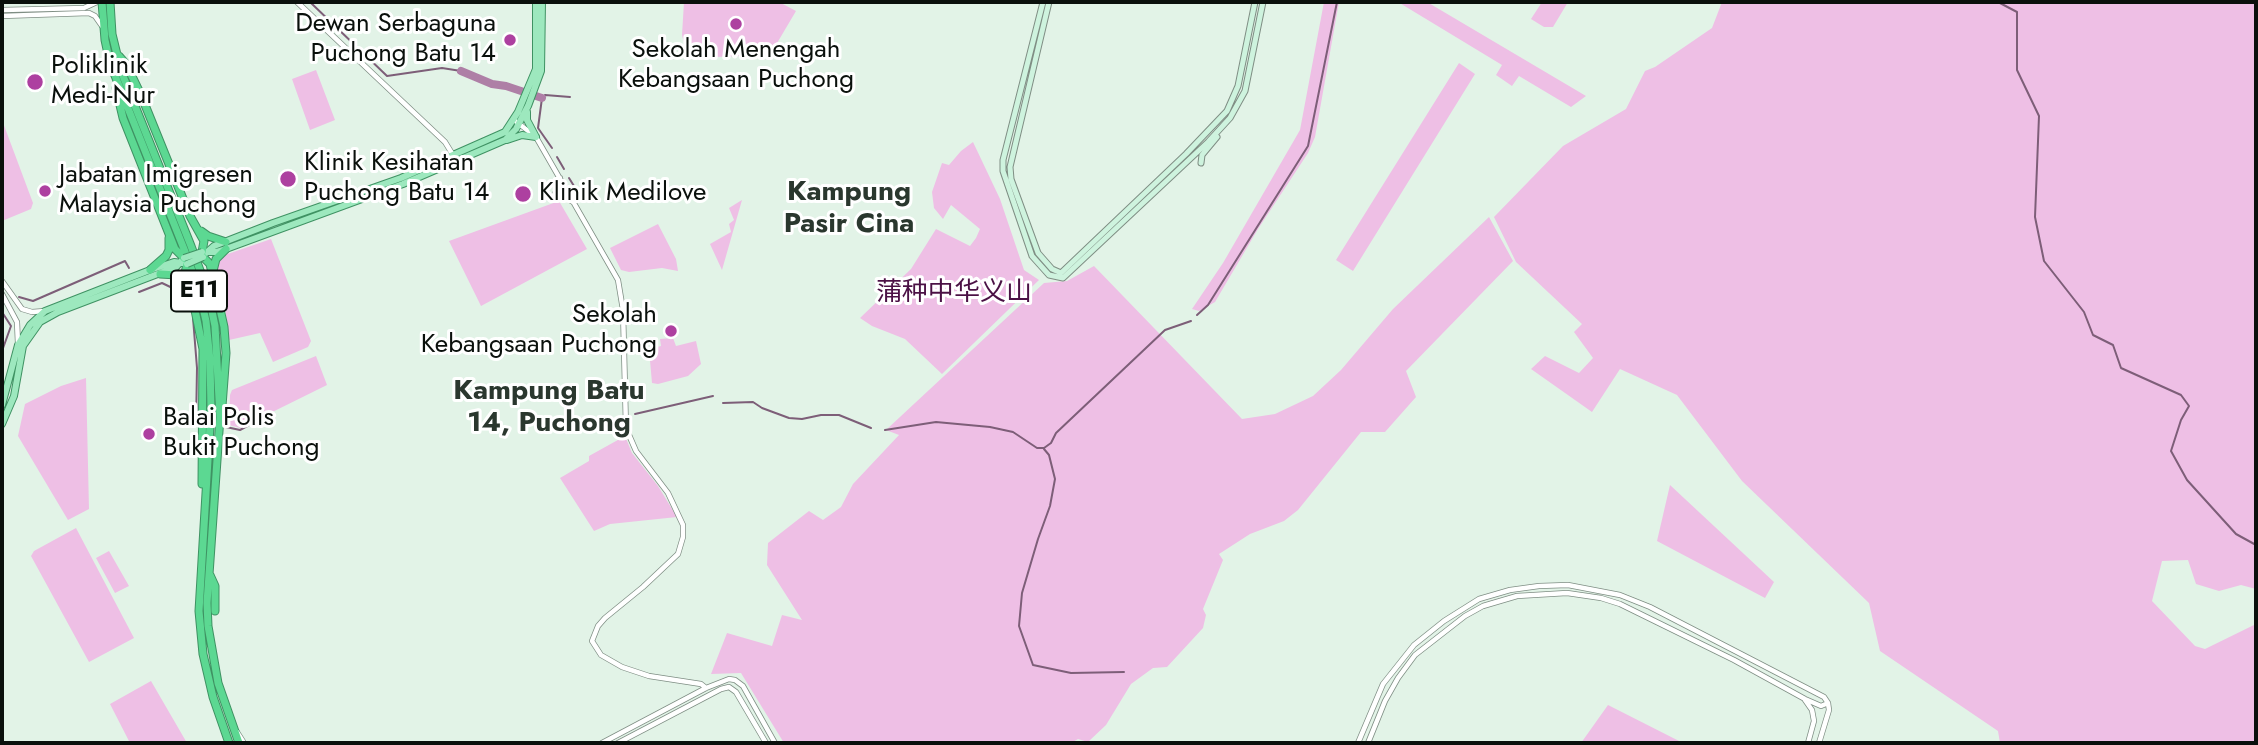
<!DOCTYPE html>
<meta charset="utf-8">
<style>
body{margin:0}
#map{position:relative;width:2258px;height:745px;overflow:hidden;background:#e2f3e7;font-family:Jost,sans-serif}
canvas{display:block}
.frame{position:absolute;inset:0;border:4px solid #0a100c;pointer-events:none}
</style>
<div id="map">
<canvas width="2258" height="745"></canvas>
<div class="frame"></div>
</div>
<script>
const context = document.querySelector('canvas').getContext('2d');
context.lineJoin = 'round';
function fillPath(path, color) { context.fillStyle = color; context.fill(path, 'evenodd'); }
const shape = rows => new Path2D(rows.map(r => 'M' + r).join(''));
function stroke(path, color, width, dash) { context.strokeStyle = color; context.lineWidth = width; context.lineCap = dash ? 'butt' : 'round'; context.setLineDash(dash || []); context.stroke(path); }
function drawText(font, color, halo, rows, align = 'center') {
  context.font = font + ' Jost,"Noto Sans SC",sans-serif'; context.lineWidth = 6; context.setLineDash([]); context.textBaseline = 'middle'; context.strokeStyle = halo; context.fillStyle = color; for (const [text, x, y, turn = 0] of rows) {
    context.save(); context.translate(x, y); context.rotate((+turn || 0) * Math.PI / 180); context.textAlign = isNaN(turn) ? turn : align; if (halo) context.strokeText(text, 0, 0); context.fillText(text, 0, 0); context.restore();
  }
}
fillPath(shape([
 [684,2,779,2,796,11,770,55,688,58,682,35],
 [1324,2,1339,2,1315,137,1308,153,1258,229,1215,302,1199,311,1192,309,1223,263,1300,130],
 [1398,2,1427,2,1586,96,1571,107,1519,76,1512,86,1496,75,1502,65],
 [1542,2,1568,2,1553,27,1544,27,1531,19],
 [1722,2,2256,2,2256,589,2241,585,2219,591,2196,584,2188,560,2162,561,2152,601,2195,646,2205,649,2256,624,2256,743,2000,743,1998,731,1880,651,1869,603,1742,481,1677,395,1620,369,1592,412,1531,369,1545,356,1579,373,1593,358,1574,332,1582,324,1516,262,1494,217,1563,146,1626,109,1645,71,1655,67,1712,28],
 [1459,63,1475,74,1353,271,1336,260],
 [316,70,335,120,310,130,292,79],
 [2,120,33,203,31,209,2,221],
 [973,142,1000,199,1024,270,1039,280,942,374,905,339,872,326,860,318,911,269,936,229,970,246,976,238,980,229,951,205,943,219,934,208,932,192,942,163,949,165,961,151],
 [742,200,722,270,710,244,731,232,729,224,734,220,729,208],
 [559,201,587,249,481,306,449,241],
 [1489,217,1513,261,1406,371,1416,397,1385,432,1361,432,1298,510,1284,521,1250,534,1219,554,1223,560,1203,609,1206,615,1203,628,1167,667,1153,668,1131,684,1106,725,1088,742,1078,739,1071,743,784,743,741,673,711,674,727,633,772,646,782,615,802,620,767,565,768,543,809,511,823,520,841,507,853,484,899,435,886,430,1044,283,1067,281,1094,266,1242,419,1275,414,1313,396,1341,370,1393,309],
 [658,224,676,259,678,271,662,268,629,272,621,270,610,248],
 [271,239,311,341,308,347,273,362,260,333,229,340,225,307,216,277,216,268,222,256],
 [673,338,676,346,696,341,701,364,688,376,658,384,652,383,649,349,661,346,660,339],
 [316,356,327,385,240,428,229,425,230,395,232,390],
 [86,378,89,509,68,520,18,436,25,404,61,386],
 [625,436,632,453,658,486,677,517,610,524,594,531,560,478,589,461,589,456],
 [1670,485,1774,582,1765,598,1657,541],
 [76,528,134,638,89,662,31,556,34,551],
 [109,551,129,586,115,593,96,558],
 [151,681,187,743,130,743,110,704],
 [1608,705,1683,743,1581,743]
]), '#eebfe5');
stroke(shape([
 [310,2,387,76,442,68,461,71],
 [1998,2,2017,12,2017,70,2039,116,2035,217,2044,261,2084,312,2093,335,2113,345,2121,368,2181,395,2189,406,2181,420,2171,451,2187,480,2236,534,2256,545],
 [552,148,538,128,542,98,545,95,570,97],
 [557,157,564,169],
 [569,178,574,186],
 [139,292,162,283,185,294,191,309],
 [19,297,33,301,125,261,129,268],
 [2,312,11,326,2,351,2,362],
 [1197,315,1208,305,1308,146,1337,2],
 [193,318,197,368,196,425,199,425],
 [723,403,753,402,762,408,789,418,802,419,821,415,839,415,871,428],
 [635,414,713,396],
 [226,427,240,430,271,413],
 [885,430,936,422,990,427,1013,432,1037,448,1044,448,1051,443,1056,433,1165,330,1191,321],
 [1044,449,1049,455,1055,479,1050,506,1038,539,1022,593,1019,626,1033,665,1071,673,1124,672]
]), '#7d5e78', 2);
stroke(shape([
 [461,71,492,84,506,86,542,98]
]), '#ae7fa6', 8);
const tertiary = shape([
 [297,2,445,142,453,155],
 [2,10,84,8,97,2],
 [2,16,89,13,95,16,102,26],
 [514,120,536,137,618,280,623,310,626,428,636,451,668,493,683,525,683,537,678,554,643,587,605,618,598,626,592,641,601,655,622,667,649,676,701,684,706,688],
 [560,178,560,185,554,195,566,198,573,202],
 [2,281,22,309,32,312,45,311],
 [2,294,17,322,18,344],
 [1805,700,1812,710,1814,721,1808,743],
 [237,732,244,743],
 [602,743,706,688,729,679,735,680,743,686,775,743],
 [618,743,721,689,729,687,736,692,766,743],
 [1358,743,1383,684,1414,645,1444,621,1479,599,1510,590,1539,586,1568,585,1620,595,1650,607,1824,697,1828,703],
 [1368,743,1385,701,1398,678,1415,655,1465,616,1483,606,1517,596,1567,593,1601,598,1620,604,1734,660,1805,699,1821,706,1828,703],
 [1819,743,1829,710,1828,703]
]);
const secondary = shape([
 [1043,2,1003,160,1003,171,1032,256,1049,275,1063,278,1208,142,1230,118,1245,91,1263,2],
 [1049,2,1010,167,1011,179,1038,253,1052,269,1061,273,1186,154,1227,111,1238,86,1255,2],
 [1201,163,1202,155,1217,137]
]);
const primary = shape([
 [527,112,527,120,536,137],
 [507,140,522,135,536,137],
 [202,252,216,252,226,249,343,206,403,184,505,140,516,129,528,106,541,71,542,2],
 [206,253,214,246,273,223,401,178,505,132,518,112,536,69,536,2],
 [2,405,18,345,30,325,45,311,150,270,174,262,183,263],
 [2,424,14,396,23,346,40,322,58,312,176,267,184,258]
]);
const motorway = shape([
 [102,2,105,40,110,63,184,249,199,290,206,321,210,360,211,409,199,611,203,654,213,697,229,743],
 [110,2,112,34,121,71,191,246,208,292,215,326,220,417,207,603,208,626,218,683,239,743],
 [119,56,126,64,141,95,190,216,204,241,202,252],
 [116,88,123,118,175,249,184,258],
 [201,231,208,236,226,242],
 [203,257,210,264,224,327,226,353,222,406],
 [187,264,185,273,190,286,203,349,202,484],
 [150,270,166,256,169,250,169,238],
 [213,271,216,259,226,249],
 [160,274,177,275,185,282],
 [210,575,215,586,215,611]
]);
stroke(tertiary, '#7f8e84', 6);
stroke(secondary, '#7f8e84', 7);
stroke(primary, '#3f9263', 8);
stroke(motorway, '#3f9263', 9);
stroke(tertiary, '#fff', 4.5);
stroke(secondary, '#cef3de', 5);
stroke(primary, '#9de8be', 6);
stroke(motorway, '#5cd892', 7);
const primaryBridge = shape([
 [184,258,202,252],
 [187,264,203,257]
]);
stroke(primaryBridge, '#3f9263', 8, []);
stroke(primaryBridge, '#9de8be', 6);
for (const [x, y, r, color] of [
 [736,24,7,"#ad40a0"],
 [510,40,7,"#ad40a0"],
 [35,82,9,"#ad40a0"],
 [288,179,9,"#ad40a0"],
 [45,191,7,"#ad40a0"],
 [523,194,9,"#ad40a0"],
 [671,331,7,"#ad40a0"],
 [149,434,7,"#ad40a0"]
]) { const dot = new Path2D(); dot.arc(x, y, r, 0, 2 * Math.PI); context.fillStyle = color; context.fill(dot); stroke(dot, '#fff', 2.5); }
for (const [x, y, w] of [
 [199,291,56]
]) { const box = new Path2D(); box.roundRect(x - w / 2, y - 20.5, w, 41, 5); context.fillStyle = '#fff'; context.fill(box); stroke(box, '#0a100c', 2); }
drawText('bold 24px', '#0a100c', null, [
 ["E11",199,291]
]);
drawText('26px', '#0a100c', '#fff', [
 ["Dewan Serbaguna",496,25,"right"],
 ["Puchong Batu 14",496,55,"right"],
 ["Sekolah Menengah",736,51,"center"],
 ["Kebangsaan Puchong",736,81,"center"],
 ["Poliklinik",51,67],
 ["Medi-Nur",51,97],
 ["Klinik Kesihatan",304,164],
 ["Puchong Batu 14",304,194],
 ["Jabatan Imigresen",59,176],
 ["Malaysia Puchong",59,206],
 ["Klinik Medilove",539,194],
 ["Sekolah",657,316,"right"],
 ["Kebangsaan Puchong",657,346,"right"],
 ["Balai Polis",163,419],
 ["Bukit Puchong",163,449]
], 'left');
drawText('26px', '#4b1145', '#fff', [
 ["蒲种中华义山",954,294]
]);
drawText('bold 28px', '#2a372e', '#fff', [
 ["Kampung",849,193],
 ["Pasir Cina",849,225],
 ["Kampung Batu",549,392],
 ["14, Puchong",549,424]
]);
</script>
